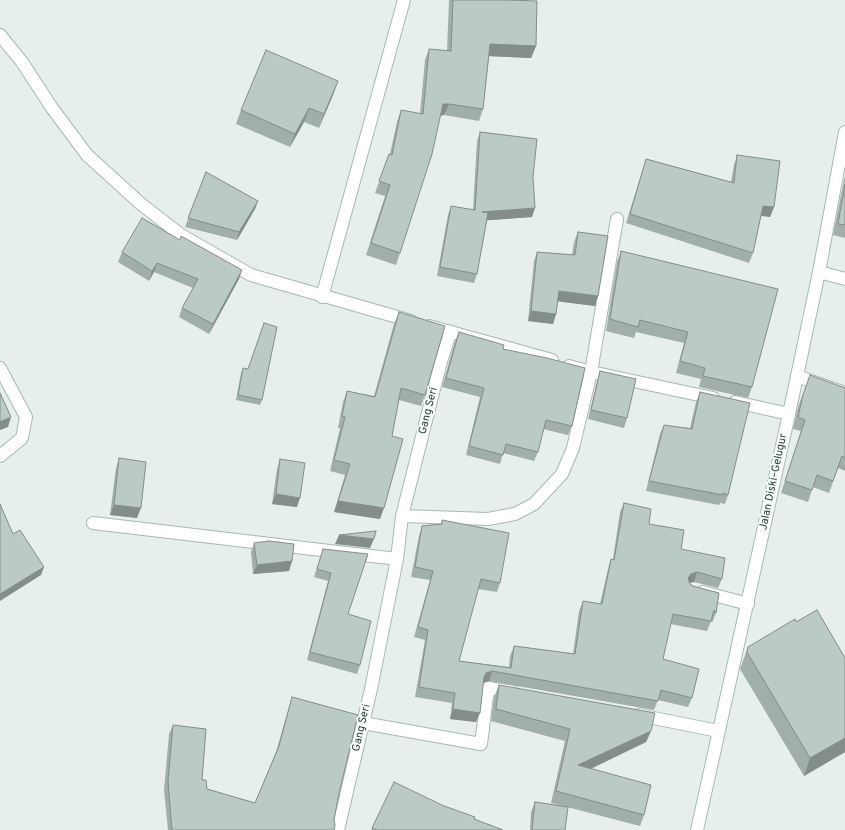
<!DOCTYPE html>
<meta charset="utf-8">
<style>
body{margin:0}
canvas{display:block;background:#e6efeb}
</style>
<canvas width="845" height="830"></canvas>
<script>
const context = document.querySelector('canvas').getContext('2d');
context.lineJoin = 'round';
const shape = rows => new Path2D(rows.map(r => 'M' + r).join(''));
function stroke(path, color, width, dash) { context.strokeStyle = color; context.lineWidth = width; context.lineCap = dash ? 'butt' : 'round'; context.setLineDash(dash || []); context.stroke(path); }
function fillPath(path, color) { context.fillStyle = color; context.fill(path, 'evenodd'); }
function drawText(font, color, halo, rows, align = 'center') {
  context.font = font + ' Overpass,sans-serif'; context.lineWidth = 4; context.setLineDash([]); context.textBaseline = 'middle'; context.strokeStyle = halo; context.fillStyle = color; for (const [text, x, y, turn = 0] of rows) {
    context.save(); context.translate(x, y); context.rotate((+turn || 0) * Math.PI / 180); context.textAlign = isNaN(turn) ? turn : align; if (halo) context.strokeText(text, 0, 0); context.fillText(text, 0, 0); context.restore();
  }
}
const street = shape([
 [0,35,22,62,52,108,87,155,141,204,181,235,251,275,411,321],
 [819,272,845,279],
 [322,297,404,0],
 [429,326,552,360],
 [569,366,591,372,713,398],
 [0,368,26,417,22,438,0,456],
 [797,376,845,393],
 [735,402,789,414],
 [402,516,488,519,515,514,534,504,562,474,573,448,591,372,617,219],
 [93,523,397,559],
 [703,592,748,604],
 [639,715,718,731],
 [363,723,481,744,488,688,513,692],
 [338,830,371,689,397,559,402,516,440,365,449,336,452,332]
]);
const secondary = shape([
 [697,830,789,414,819,272,845,132]
]);
stroke(street, '#a8b8b2', 14);
stroke(secondary, '#a4bbb3', 14);
stroke(street, '#fff', 12);
stroke(secondary, '#fff', 12);
fillPath(shape([
 [449,0,508,0,536,46,531,58,489,56,483,109,479,121,444,115,440,116,400,253,396,265,366,255,385,196,375,193,389,154,390,154,397,122,401,110,420,114,425,60,429,49,447,51],
 [338,81,333,95,319,128,304,122,290,147,236,124,241,110],
 [480,132,533,177,532,217,487,220,477,274,474,283,437,276,448,215,451,206,473,210,477,141],
 [737,155,774,207,770,217,761,216,753,253,749,263,626,223,646,159,731,182,734,165],
 [206,172,258,201,255,209,237,240,185,227],
 [845,175,845,238,833,235],
 [578,232,598,296,595,306,558,301,556,314,553,324,528,321,534,261,537,252,572,255,574,242],
 [621,251,752,387,748,398,699,387,701,379,676,373,684,343,636,332,634,338,606,331,617,262],
 [122,252,239,279,209,334,179,317,182,308,193,288,154,272,149,281,118,262],
 [399,312,425,395,421,406,399,400,392,436,380,519,334,512,345,475,330,471,340,428,338,428,343,402,347,391,374,396,394,324],
 [459,332,503,349,572,426,568,435,543,429,538,452,534,461,503,453,500,464,466,455,480,397,442,387,455,341],
 [243,368,262,400,260,405,236,400,241,373],
 [600,371,627,418,624,428,588,419,597,381],
 [810,375,845,388,845,471,838,468,829,493,813,487,808,502,781,493,801,431,793,429,798,407],
 [700,392,728,495,725,504,720,503,719,505,646,491,660,434,664,425,690,428,696,402],
 [119,458,137,518,110,515,116,468],
 [280,459,297,507,272,504,277,469],
 [624,503,649,524,681,549,722,579,718,588,694,582,690,583,690,584,693,586,719,593,716,613,712,623,711,621,707,631,670,624,663,659,692,698,688,707,658,700,654,710,489,681,483,683,476,722,450,719,452,703,415,697,425,640,414,637,430,580,411,577,419,536,422,526,441,524,442,520,500,583,497,592,478,589,459,661,509,667,510,656,514,646,573,654,579,611,583,601,600,604,608,569,611,559,613,559,620,512],
 [254,543,292,561,289,571,253,574,251,552],
 [323,549,348,614,360,665,357,674,307,660,328,581,314,577],
 [796,622,845,752,804,776,740,669,748,647],
 [499,685,651,731,646,742,591,769,644,815,640,826,567,807,565,830,530,830,531,812,535,802,564,806,551,803,565,741,491,721,494,697],
 [292,697,340,789,334,819,334,830,168,830,164,790,169,734,173,725,202,780,207,789,255,803,276,752,289,707],
 [444,806,474,819,503,830,371,830,372,828]
]), '#a1aea9');
fillPath(shape([
 [490,44,536,46,531,58,486,56],
 [338,81,333,95,319,128,324,114],
 [443,104,449,104,444,115,439,116],
 [309,108,304,122,290,147,295,134],
 [258,201,255,209,237,240,239,232],
 [763,206,774,207,770,217,759,215],
 [535,208,532,217,479,221,482,212],
 [157,263,154,272,149,281,152,271],
 [242,270,239,279,209,334,213,324],
 [559,291,598,296,595,306,555,301],
 [531,311,556,314,553,324,528,321],
 [11,417,8,427,0,430,0,422],
 [276,494,300,498,297,507,272,504],
 [338,501,384,508,380,519,334,512],
 [114,505,141,508,137,518,110,515],
 [339,535,374,539,370,548,335,544],
 [292,561,289,571,253,574,257,565],
 [44,567,41,575,0,601,0,594],
 [697,572,694,582,687,583,688,578,691,574],
 [492,671,489,681,482,683,481,687,486,673],
 [453,709,480,713,476,722,450,719],
 [651,731,646,742,573,777,578,765],
 [845,738,845,752,804,776,810,758]
]), '#838d89');
const building = shape([
 [453,0,508,0,537,1,536,46,490,44,483,109,449,104,443,104,432,154,400,253,371,243,390,185,379,181,389,154,392,155,401,110,423,114,429,49,451,51,453,0],
 [266,50,338,81,324,114,309,108,295,134,241,110,266,50],
 [480,132,537,139,533,177,535,208,482,212,488,213,477,274,440,267,451,206,475,210,480,132],
 [737,155,780,161,774,207,763,206,753,253,630,214,646,159,734,183,737,155],
 [206,172,258,201,239,232,188,218,206,172],
 [845,185,845,225,838,224,845,185],
 [142,218,180,240,181,236,242,270,213,324,182,308,198,279,157,263,152,271,122,252,142,218],
 [578,232,608,236,598,296,559,291,556,314,531,311,537,252,575,255,578,232],
 [621,251,778,289,752,387,703,376,705,368,680,361,688,332,640,320,638,327,610,319,621,251],
 [399,312,445,326,425,395,401,388,392,436,403,439,384,508,338,501,350,464,334,460,345,417,342,416,347,391,375,397,399,312],
 [264,323,277,327,262,400,238,395,243,368,248,369,264,323],
 [459,332,504,345,503,349,547,358,585,368,572,426,546,420,538,452,506,444,503,455,469,446,484,388,446,378,459,332],
 [600,371,636,379,627,418,591,410,600,371],
 [810,375,845,388,845,458,842,456,833,481,817,475,812,490,785,481,805,420,798,417,803,395,810,375],
 [700,392,750,403,728,495,723,493,723,495,649,481,664,425,692,429,700,392],
 [0,393,11,417,0,422,0,393],
 [119,458,146,462,141,508,114,505,119,458],
 [280,459,305,463,300,498,276,494,280,459],
 [624,503,651,509,649,524,684,530,681,549,725,558,722,579,697,572,691,574,688,578,690,584,693,586,719,593,716,613,714,610,711,621,673,614,663,659,699,669,692,698,661,690,658,701,492,671,486,673,484,677,480,713,453,709,455,693,419,687,428,630,418,627,433,571,415,567,422,526,442,524,442,520,509,533,500,583,481,579,459,661,511,668,514,646,575,654,583,601,602,604,611,559,614,560,624,503],
 [0,504,13,534,20,530,44,567,0,594,0,504],
 [376,531,374,539,339,535,376,531],
 [269,541,294,544,292,561,257,565,254,543,269,541],
 [323,549,368,554,348,614,371,621,360,665,310,652,331,573,317,569,323,549],
 [817,610,845,658,845,738,810,758,747,652,748,647,795,619,796,622,817,610],
 [499,685,655,713,651,731,578,765,651,785,644,815,556,791,570,729,496,709,499,685],
 [292,697,358,715,340,789,334,819,335,825,334,830,172,830,168,781,173,725,206,729,202,780,206,780,207,789,255,803,279,746,292,697],
 [394,782,444,806,475,817,474,819,503,830,377,830,372,828,394,782],
 [535,802,568,807,565,830,532,830,535,802]
]);
fillPath(building, '#bbcac4');
stroke(building, '#838d89', 1);
drawText('11px', '#24423a', '#f7fbf9', [
 ["Gang Seri",429,411,-76],
 ["Jalan Diski–Gelugur",774,482,-78],
 ["Gang Seri",362,728,-77]
]);
</script>
